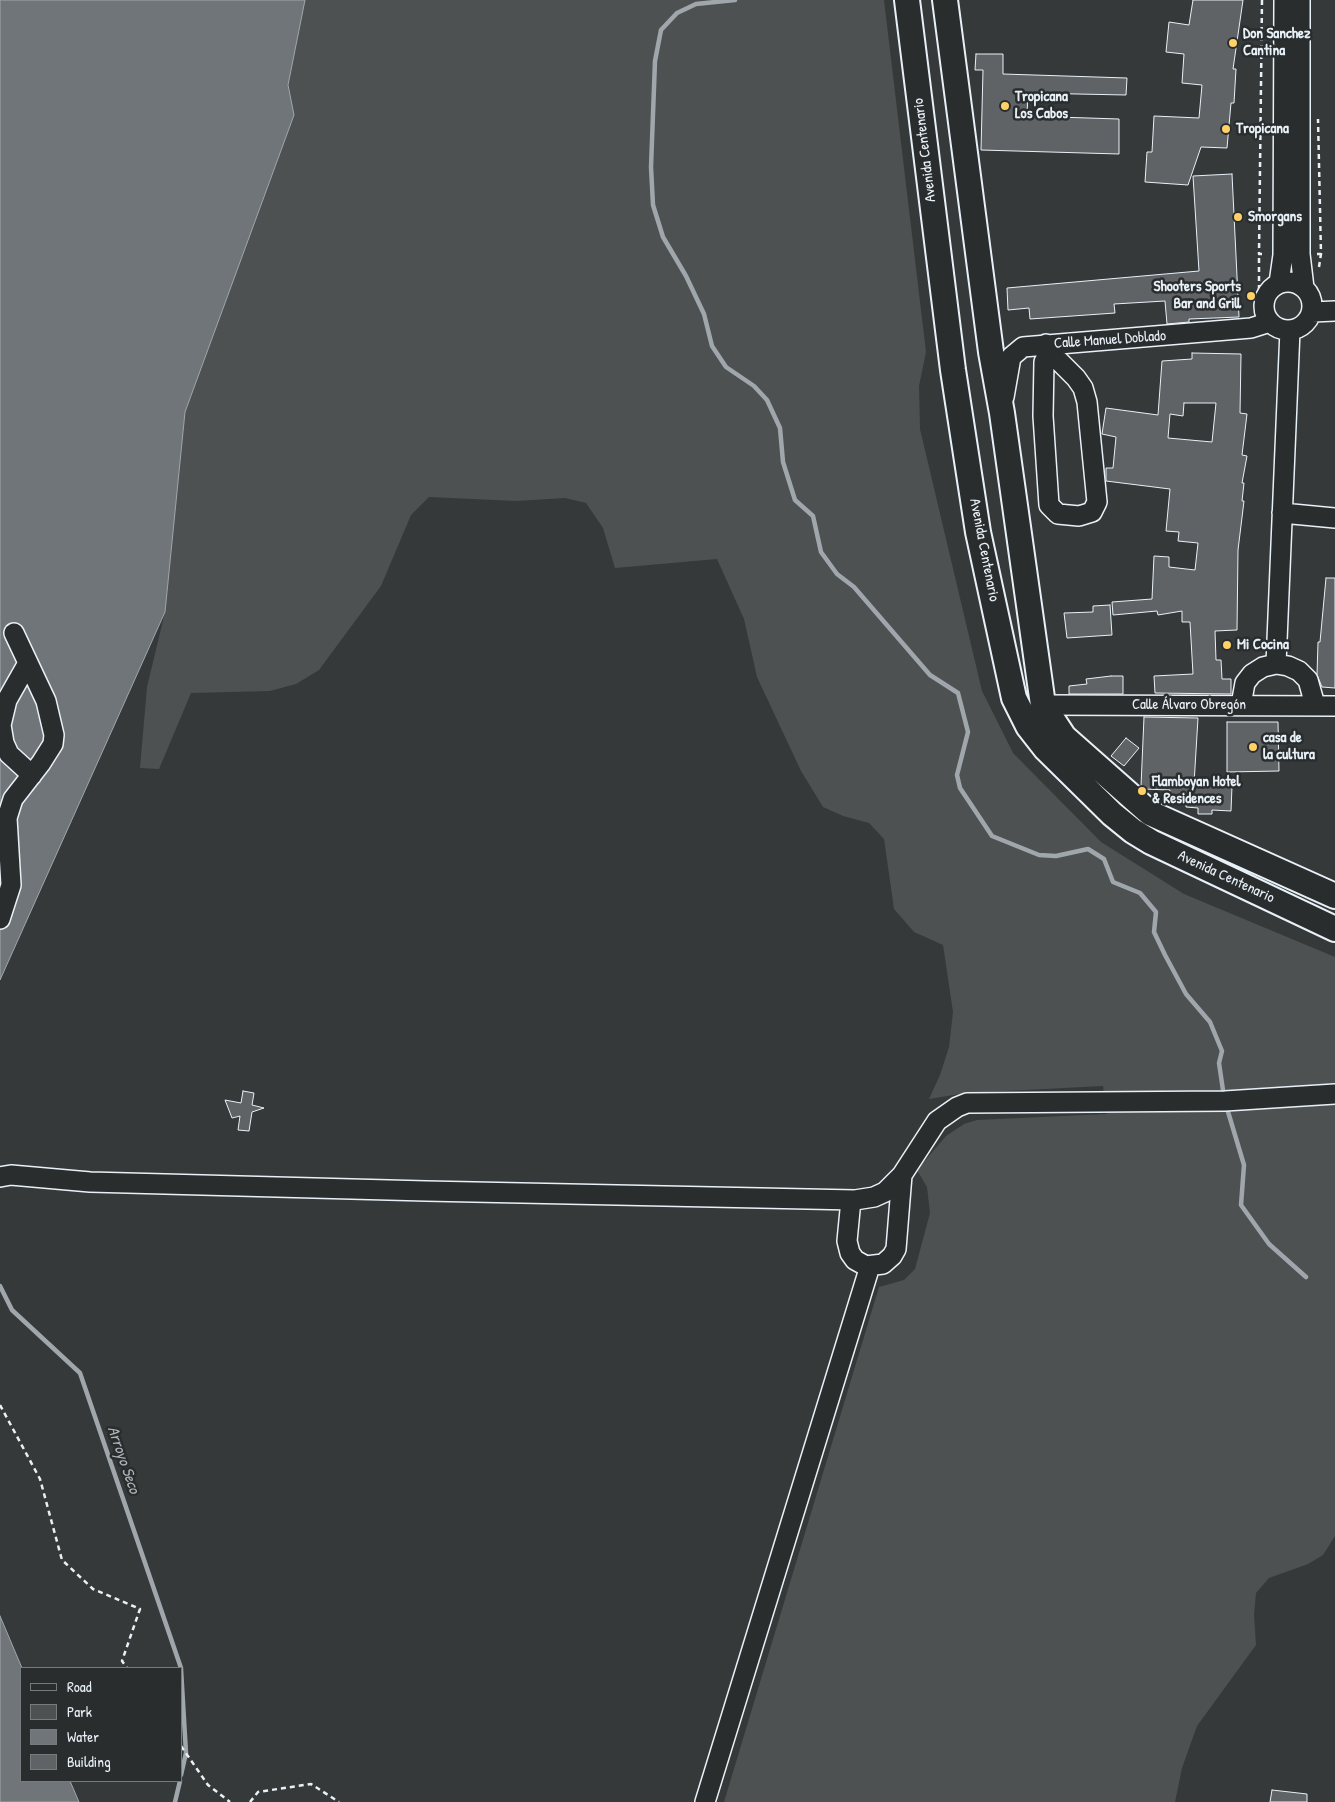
<!DOCTYPE html>
<meta charset="utf-8">
<style>
body{margin:0}
#map{position:relative;width:1335px;height:1802px;overflow:hidden;background:#35393a;font-family:"Patrick Hand",sans-serif}
canvas{display:block}
.legend{position:absolute;left:20px;top:1667px;width:162px;height:115px;box-sizing:border-box;background:#2a2d2e;border:1px solid #767b7f;margin:0;padding:6px 9px;list-style:none;font-size:15px;color:#e8f1f8}
.legend li{display:flex;align-items:center;gap:10px;height:25px}
.legend b{width:25px;border:1px solid #767b7f}
</style>
<div id="map">
<canvas width="1335" height="1802"></canvas>
<ul class="legend">
<li><b style="height:6px;background:#2a2d2e"></b>Road</li>
<li><b style="height:14px;background:#4d5152"></b>Park</li>
<li><b style="height:14px;background:#707579"></b>Water</li>
<li><b style="height:14px;background:#5f6365"></b>Building</li>
</ul>
</div>
<script>
const context = document.querySelector('canvas').getContext('2d');
context.lineJoin = 'round';
function fillPath(path, color) { context.fillStyle = color; context.fill(path, 'evenodd'); }
const shape = rows => new Path2D(rows.map(r => 'M' + r).join(''));
function stroke(path, color, width, dash) { context.strokeStyle = color; context.lineWidth = width; context.lineCap = dash ? 'butt' : 'round'; context.setLineDash(dash || []); context.stroke(path); }
function drawText(font, color, halo, rows, align = 'center') {
  context.font = font + ' "Patrick Hand",sans-serif'; context.lineWidth = 5; context.setLineDash([]); context.textBaseline = 'middle'; context.strokeStyle = halo; context.fillStyle = color; for (const [text, x, y, turn = 0] of rows) {
    context.save(); context.translate(x, y); context.rotate((+turn || 0) * Math.PI / 180); context.textAlign = isNaN(turn) ? turn : align; if (halo) context.strokeText(text, 0, 0); context.fillText(text, 0, 0); context.restore();
  }
}
fillPath(shape([
 [305,0,884,0,926,352,919,386,920,429,982,691,1013,753,1101,842,1184,894,1335,957,1335,1536,1323,1555,1308,1564,1269,1578,1256,1593,1254,1615,1256,1645,1197,1726,1182,1768,1175,1802,724,1802,879,1287,904,1280,915,1269,930,1213,927,1187,917,1170,946,1136,964,1124,977,1120,1107,1114,1103,1086,966,1093,929,1099,940,1075,949,1047,953,1012,943,945,914,932,894,909,884,839,869,823,843,816,823,807,801,771,757,677,744,619,717,559,615,568,603,528,586,503,565,498,516,501,429,497,411,515,381,586,319,670,296,684,270,691,191,693,159,769,140,768,147,687,165,612,185,412,294,115,288,85]
]), '#4d5152');
const water = shape([
 [0,0,305,0,288,85,294,115,185,412,165,612,0,980,0,0],
 [0,1616,22,1668,21,1781,70,1781,79,1802,0,1802,0,1616]
]);
fillPath(water, '#707579');
stroke(water, '#a0a7ac', 1);
stroke(shape([
 [735,0,696,4,677,13,661,30,655,61,651,167,653,205,663,237,686,276,704,314,712,346,726,367,754,386,767,400,780,428,783,462,795,500,813,516,821,552,837,574,854,587,930,675,958,693,968,732,957,775,960,788,992,836,1039,855,1056,856,1088,849,1104,859,1113,882,1140,893,1156,912,1154,932,1165,955,1186,994,1210,1022,1222,1051,1219,1063,1224,1097],
 [1226,1105,1244,1165,1241,1205,1269,1244,1306,1277],
 [0,1286,12,1310,80,1373,181,1668],
 [181,1669,186,1753,181,1775],
 [175,1802,180,1781]
]), '#a0a7ac', 4.5);
const building = shape([
 [1193,0,1243,0,1233,69,1236,69,1234,103,1231,103,1227,148,1201,147,1188,185,1145,182,1147,152,1152,152,1154,116,1199,118,1202,85,1182,83,1184,54,1166,52,1169,22,1189,25,1193,0],
 [976,54,1003,54,1003,74,1127,78,1126,95,1028,93,1027,116,1119,119,1119,154,981,150,983,70,975,70,976,54],
 [1232,174,1239,317,1189,319,1189,322,1167,324,1165,301,1114,304,1115,313,1030,319,1029,308,1008,310,1007,288,1199,271,1193,176,1232,174],
 [1192,353,1241,354,1240,413,1247,414,1242,455,1247,456,1242,483,1244,483,1242,501,1244,501,1238,550,1237,630,1215,631,1216,660,1221,660,1222,679,1231,679,1231,694,1155,693,1154,676,1193,674,1190,622,1182,622,1182,611,1158,615,1157,611,1113,615,1112,602,1152,599,1154,556,1169,557,1169,567,1195,570,1198,543,1178,541,1179,532,1166,531,1170,489,1106,481,1106,468,1113,468,1116,437,1102,434,1106,408,1158,415,1162,361,1192,359,1192,353],
 [1184,403,1216,403,1212,442,1168,438,1170,414,1183,416,1184,403],
 [1326,578,1335,578,1335,688,1322,687,1317,675,1318,642,1320,642,1326,578],
 [1110,605,1112,635,1067,638,1064,613,1093,612,1093,606,1110,605],
 [1111,676,1123,676,1123,694,1069,694,1069,686,1087,684,1086,679,1111,676],
 [1144,717,1198,718,1194,784,1232,786,1231,811,1212,810,1212,814,1198,814,1198,808,1186,807,1186,800,1169,799,1170,790,1143,789,1141,786,1144,717],
 [1227,722,1278,722,1279,771,1227,772,1227,722],
 [1126,738,1139,748,1124,766,1111,756,1126,738],
 [243,1091,254,1093,252,1105,264,1108,252,1112,249,1131,238,1130,240,1116,232,1118,225,1100,241,1103,243,1091],
 [1272,1790,1307,1794,1307,1802,1270,1802,1272,1790]
]);
fillPath(building, '#5f6365');
stroke(building, '#e8f1f8', 1);
const minor = shape([
 [1300,0,1300,254,1304,288],
 '1264 306a24 24 0 1 1 48 0a24 24 0 1 1-48 0Z',
 [1279,283,1283,255,1284,0],
 [1312,312,1335,311],
 [1046,344,1048,355,1044,362,1043,416,1049,505,1058,514,1079,516,1092,512,1097,502,1087,402,1083,388,1076,378,1058,360,1048,355],
 [1004,397,1011,357,1023,347,1251,328,1270,322],
 [1282,513,1335,518],
 [28,663,7,700,1,725,4,743,9,754,32,775],
 [1276,664,1290,330],
 [1043,705,1335,706],
 [1241,705,1245,683,1252,674,1263,667,1276,664,1288,666,1299,671,1308,680,1315,705],
 [0,919,11,885,7,818,13,799,41,763,53,744,54,735,46,701,14,633],
 [0,1177,11,1175,90,1182,426,1191,855,1200,874,1197,885,1192,902,1175,937,1121,957,1107,967,1103,1225,1101,1335,1094],
 [851,1200,847,1241,850,1253,855,1260,866,1266,883,1264,892,1256,896,1249,902,1175],
 [705,1802,870,1266]
]);
const major = shape([
 [907,0,953,370,978,532,1014,698,1028,726,1046,749,1112,814,1133,831,1151,842,1335,929],
 [945,0,991,352,1002,413,1043,705,1064,737,1150,813,1335,896]
]);
stroke(minor, '#e8f1f8', 22);
stroke(major, '#e8f1f8', 28);
stroke(shape([
 [1262,0,1259,254,1266,254],
 [1317,254,1321,254,1318,119],
 [1319,267,1321,254],
 [1259,308,1259,254],
 [0,1405,40,1479,62,1560,93,1589,140,1609,122,1661,127,1668],
 [181,1746,208,1785,230,1802],
 [250,1802,258,1792,311,1784,339,1802]
]), '#e8f1f8', 2.5, [5, 4]);
stroke(minor, '#2a2d2e', 19);
stroke(major, '#2a2d2e', 24);
for (const [x, y, r, color] of [
 [1233,43,5,"#ffd166"],
 [1005,106,5,"#ffd166"],
 [1226,129,5,"#ffd166"],
 [1238,217,5,"#ffd166"],
 [1251,296,5,"#ffd166"],
 [1227,645,5,"#ffd166"],
 [1253,747,5,"#ffd166"],
 [1142,791,5,"#ffd166"]
]) { const dot = new Path2D(); dot.arc(x, y, r, 0, 2 * Math.PI); context.fillStyle = color; context.fill(dot); stroke(dot, '#2a2d2e', 2); }
drawText('bold 15px', '#e8f1f8', '#2a2d2e', [
 ["Don Sanchez",1243,34],
 ["Cantina",1243,51],
 ["Tropicana",1015,97],
 ["Los Cabos",1015,114],
 ["Tropicana",1236,129],
 ["Smorgans",1248,217],
 ["Shooters Sports",1241,287,"right"],
 ["Bar and Grill",1241,304,"right"],
 ["Mi Cocina",1237,645],
 ["casa de",1263,738],
 ["la cultura",1263,755],
 ["Flamboyan Hotel",1152,782],
 ["& Residences",1152,799]
], 'left');
drawText('15px', '#e8f1f8', '#2a2d2e', [
 ["Avenida Centenario",925,150,-97],
 ["Calle Manuel Doblado",1110,340,-4],
 ["Avenida Centenario",984,550,79],
 ["Calle Álvaro Obregón",1189,705],
 ["Avenida Centenario",1226,877,25]
]);
drawText('italic 16px', '#acb3b8', '#2a2d2e', [
 ["Arroyo Seco",123,1460,71]
]);
</script>
